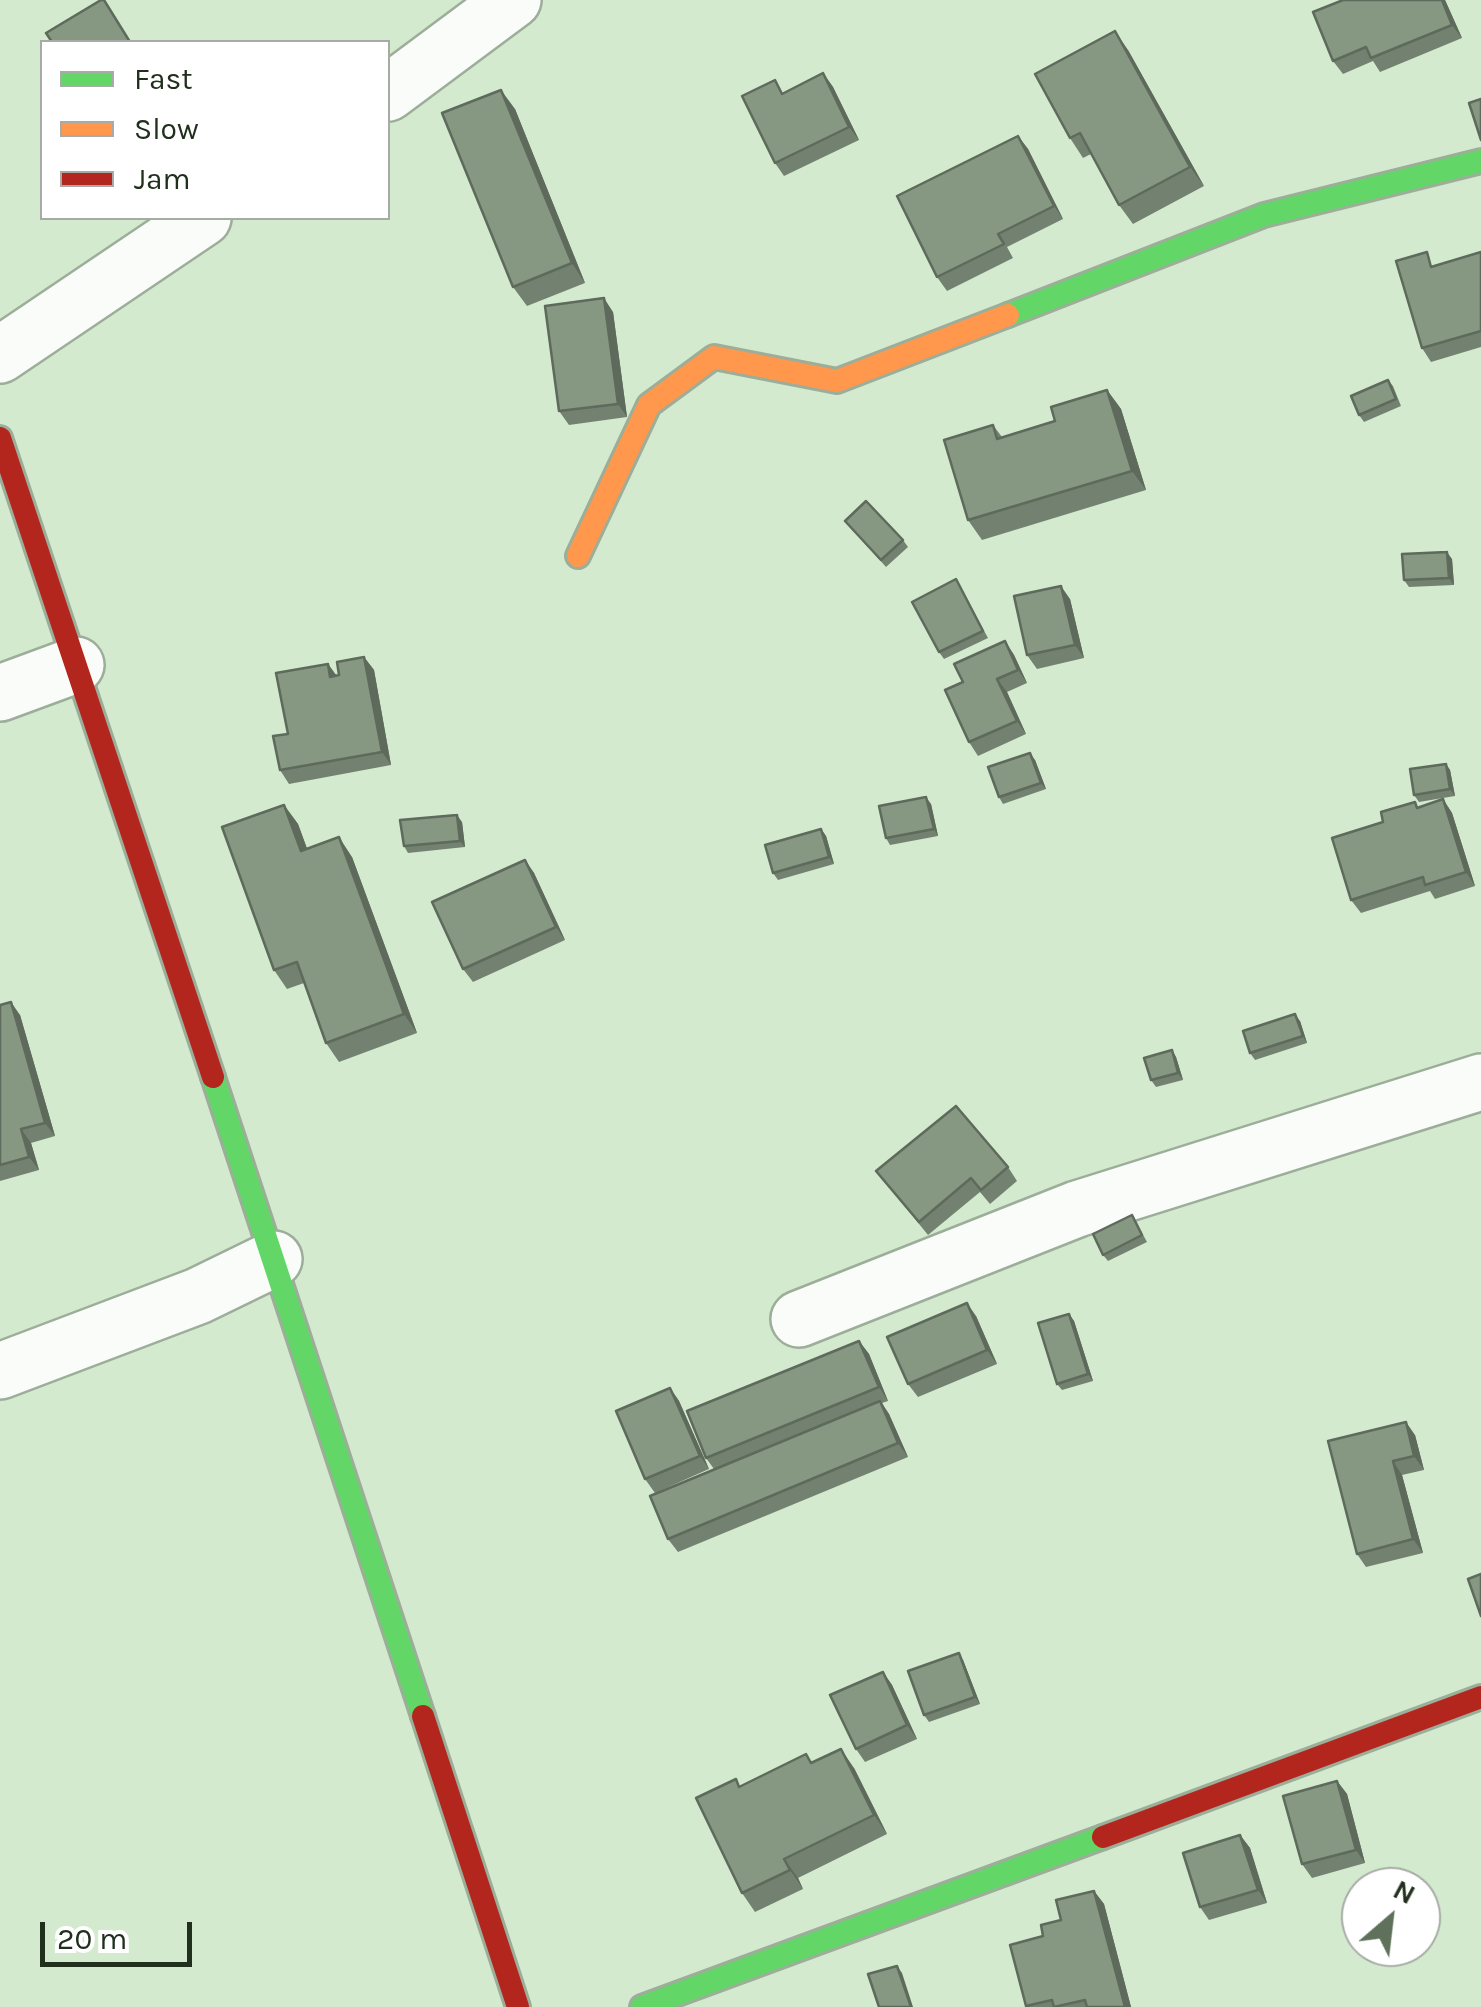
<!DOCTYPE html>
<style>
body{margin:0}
#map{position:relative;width:1481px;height:2007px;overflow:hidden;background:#d4eacf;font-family:Karla,sans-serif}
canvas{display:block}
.legend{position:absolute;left:40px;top:40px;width:350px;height:180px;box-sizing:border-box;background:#fff;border:2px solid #a6aca5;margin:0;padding:12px 18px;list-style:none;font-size:30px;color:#20301d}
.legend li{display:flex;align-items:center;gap:20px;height:50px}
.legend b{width:50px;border:2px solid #a6aca5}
.north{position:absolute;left:1341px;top:1867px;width:100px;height:100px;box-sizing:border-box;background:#fff;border:2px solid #a6aca5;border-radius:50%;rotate:28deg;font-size:28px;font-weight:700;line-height:40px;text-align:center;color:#20301d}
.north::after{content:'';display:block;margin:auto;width:35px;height:45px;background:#5f715b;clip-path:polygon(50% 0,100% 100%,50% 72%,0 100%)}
.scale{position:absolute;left:40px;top:1922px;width:152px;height:45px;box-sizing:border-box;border:5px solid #20301d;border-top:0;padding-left:12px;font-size:30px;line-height:35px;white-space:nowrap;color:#20301d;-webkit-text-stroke:8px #fff;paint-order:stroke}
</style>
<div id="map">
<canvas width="1481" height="2007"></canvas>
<ul class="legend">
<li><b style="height:12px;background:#63d668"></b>Fast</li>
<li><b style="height:12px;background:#ff974d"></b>Slow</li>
<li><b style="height:12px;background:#b3261e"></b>Jam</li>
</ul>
<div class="north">N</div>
<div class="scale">20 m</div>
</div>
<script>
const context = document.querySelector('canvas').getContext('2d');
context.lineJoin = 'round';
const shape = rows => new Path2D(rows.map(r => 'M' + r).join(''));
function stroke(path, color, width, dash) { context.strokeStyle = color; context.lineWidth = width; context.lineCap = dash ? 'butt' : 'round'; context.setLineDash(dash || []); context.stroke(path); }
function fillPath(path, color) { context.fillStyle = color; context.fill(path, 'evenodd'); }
const street = shape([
 [388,93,513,0],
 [0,355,203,218],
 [0,693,76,665],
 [799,1319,1077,1209,1481,1082],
 [0,1371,198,1296,274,1259]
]);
const fast = shape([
 [1008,315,1264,215,1481,161],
 [213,1077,423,1716],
 [642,2007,1103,1837]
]);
const slow = shape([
 [578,556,649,405,714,357,837,381,1008,315]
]);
const jam = shape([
 [0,438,213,1077],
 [423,1716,518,2007],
 [1103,1837,1481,1697]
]);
stroke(street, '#9cae99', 60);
stroke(fast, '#9cae99', 28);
stroke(slow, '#9cae99', 28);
stroke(jam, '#9cae99', 28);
stroke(street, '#f9fcf8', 55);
stroke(fast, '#63d668', 22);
stroke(slow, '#ff974d', 22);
stroke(jam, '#b3261e', 22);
fillPath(shape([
 [1445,0,1462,38,1380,72,1373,61,1343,74,1333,61],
 [1128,50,1204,186,1133,224,1119,205,1091,154,1083,158,1070,138],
 [823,73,833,87,859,140,784,176,775,163,783,93],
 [515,109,585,283,527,306,513,287],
 [1018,136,1028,149,1063,219,1007,247,1013,258,947,291,937,277],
 [1481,252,1481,347,1431,362,1422,348,1436,266],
 [613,312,627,417,569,425,559,411],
 [1388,380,1393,386,1401,406,1364,422,1359,415],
 [1107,390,1121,409,1146,490,982,540,968,520,993,425,1002,437,1055,421],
 [845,521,903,540,908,547,886,567],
 [1452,559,1454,585,1409,587,1404,580],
 [956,579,988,638,944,659,939,652],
 [1070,599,1084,658,1037,669,1027,655],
 [1005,641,1014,655,1027,683,1007,692,1026,734,978,756,969,742,963,682],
 [364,657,374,670,391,765,289,784,280,770,288,734,328,664,337,676],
 [1035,760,1046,789,1003,804,999,797],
 [1446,764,1450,770,1455,796,1419,802,1414,795],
 [1443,799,1452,813,1475,886,1435,899,1430,891,1361,913,1351,900,1383,822],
 [931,804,938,836,890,845,886,838],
 [284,805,298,824,307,849,352,857,417,1033,339,1062,326,1043,304,983,287,989,274,970],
 [462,822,465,847,408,853,404,846],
 [821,829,826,836,834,864,778,880,773,873],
 [525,860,534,873,565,940,473,982,463,969],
 [0,1005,20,1015,55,1136,31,1143,39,1170,0,1181],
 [1300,1021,1307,1043,1255,1060,1250,1053],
 [1172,1050,1176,1057,1183,1080,1156,1087,1151,1080],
 [1008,1167,1017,1181,990,1204,980,1192,928,1235,876,1171],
 [1136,1222,1147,1242,1108,1261,1103,1255],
 [1069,1314,1074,1321,1093,1381,1062,1390,1057,1384],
 [976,1316,997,1364,918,1397,908,1384],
 [859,1341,869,1354,888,1401,882,1403,889,1414,908,1457,678,1552,668,1539,714,1469,706,1458],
 [670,1388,679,1401,709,1469,655,1493,645,1479],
 [1415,1435,1424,1470,1402,1475,1423,1553,1366,1567,1357,1554,1328,1441],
 [963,1660,980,1704,929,1722,924,1715],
 [883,1672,892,1685,917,1739,865,1762,856,1749],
 [806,1754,812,1763,854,1768,887,1834,798,1878,803,1889,755,1912,742,1893,741,1786],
 [1337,1781,1347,1794,1365,1863,1312,1878,1302,1864],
 [1240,1835,1250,1848,1267,1903,1209,1920,1200,1907],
 [1094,1891,1104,1904,1131,2007,1027,2007,1043,1936]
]), '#738270');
fillPath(shape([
 [1442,0,1445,0,1462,38,1452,25],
 [1115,31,1128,50,1204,186,1190,167],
 [823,73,833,87,859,140,849,127],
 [501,90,515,109,585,283,572,263],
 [1018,136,1028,149,1063,219,1054,206],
 [604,298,613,312,627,417,618,404],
 [1107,390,1121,409,1146,490,1132,471],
 [1447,552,1452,559,1454,585,1449,578],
 [1061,586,1070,599,1084,658,1075,645],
 [1005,641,1014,655,1027,683,1018,670],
 [364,657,374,670,391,765,382,752],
 [328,664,337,677,330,677],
 [997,679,1007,692,1026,734,1017,721],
 [1030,753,1035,760,1046,789,1041,783],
 [1446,764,1450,770,1455,796,1450,789],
 [926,797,931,804,938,836,934,829],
 [1443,799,1452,813,1475,886,1466,872],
 [284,805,298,824,315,870,301,851],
 [457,815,462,822,465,847,460,841],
 [821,829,826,836,834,864,829,857],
 [339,837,352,857,417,1033,404,1014],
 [525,860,534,873,565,940,556,927],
 [11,1002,20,1015,55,1136,45,1123],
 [1295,1014,1300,1021,1307,1043,1303,1036],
 [1172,1050,1176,1057,1183,1080,1178,1073],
 [21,1129,31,1143,39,1170,29,1157],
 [967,1303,976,1316,997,1364,987,1350],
 [1069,1314,1074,1321,1093,1381,1088,1374],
 [859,1341,869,1354,888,1401,879,1387],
 [670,1388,679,1401,709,1469,700,1456],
 [880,1401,889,1414,908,1457,898,1443],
 [1406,1422,1415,1435,1424,1470,1414,1456],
 [1393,1461,1402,1475,1423,1553,1413,1539],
 [959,1653,963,1660,980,1704,975,1697],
 [883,1672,892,1685,917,1739,907,1725],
 [841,1749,854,1768,887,1834,874,1815],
 [1337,1781,1347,1794,1365,1863,1356,1850],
 [1240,1835,1250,1848,1267,1903,1258,1890],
 [784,1859,798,1878,803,1889,790,1870],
 [1094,1891,1104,1904,1131,2007,1125,2007],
 [897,1966,902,1973,913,2007,911,2007]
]), '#5e6a5b');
const building = shape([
 [101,0,104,0,130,42,52,42,46,33,101,0],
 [1343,0,1442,0,1452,25,1371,58,1366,47,1333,61,1313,12,1343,0],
 [1115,31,1190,167,1119,205,1080,133,1070,138,1035,74,1115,31],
 [823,73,849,127,775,163,742,96,775,80,782,94,823,73],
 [501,90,572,263,513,287,442,113,501,90],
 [1481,99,1481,140,1469,103,1481,99],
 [1018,136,1054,206,998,234,1004,244,937,277,897,196,1018,136],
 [1427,252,1431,267,1481,252,1481,331,1422,348,1396,261,1427,252],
 [604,298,618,404,559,411,545,306,604,298],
 [1388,380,1396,399,1359,415,1351,396,1388,380],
 [1107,390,1132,471,968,520,944,440,993,425,997,439,1055,421,1051,407,1107,390],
 [866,501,903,540,881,560,845,521,866,501],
 [1447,552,1449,578,1404,580,1402,554,1447,552],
 [956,579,983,631,939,652,912,602,956,579],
 [1061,586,1075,645,1027,655,1014,596,1061,586],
 [1005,641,1018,670,997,679,1017,721,969,742,945,690,963,682,954,664,1005,641],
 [364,657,382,752,280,770,273,736,288,734,276,673,328,664,330,677,339,675,337,662,364,657],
 [1030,753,1041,783,999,797,988,767,1030,753],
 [1446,764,1450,789,1414,795,1410,769,1446,764],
 [926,797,934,829,886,838,879,806,926,797],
 [1443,799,1466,872,1425,885,1423,877,1351,900,1332,838,1383,822,1381,812,1415,802,1417,808,1443,799],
 [284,805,301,851,339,837,404,1014,326,1043,297,962,274,970,222,827,284,805],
 [457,815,460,841,404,846,400,820,457,815],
 [821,829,829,857,773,873,765,845,821,829],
 [525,860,556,927,463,969,432,902,525,860],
 [11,1002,45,1123,21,1129,29,1157,0,1165,0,1005,11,1002],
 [1295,1014,1303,1036,1250,1053,1243,1031,1295,1014],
 [1172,1050,1178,1073,1151,1080,1144,1058,1172,1050],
 [956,1106,1008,1167,981,1190,971,1178,919,1222,876,1171,956,1106],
 [1132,1215,1142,1235,1103,1255,1093,1234,1132,1215],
 [967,1303,987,1350,908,1384,887,1337,967,1303],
 [1069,1314,1088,1374,1057,1384,1038,1323,1069,1314],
 [859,1341,879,1387,706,1458,687,1411,859,1341],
 [670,1388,700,1456,645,1479,616,1411,670,1388],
 [880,1401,898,1443,668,1539,650,1496,880,1401],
 [1406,1422,1414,1456,1393,1461,1413,1539,1357,1554,1328,1441,1406,1422],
 [1481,1574,1481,1616,1468,1579,1481,1574],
 [959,1653,975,1697,924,1715,908,1671,959,1653],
 [883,1672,907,1725,856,1749,830,1695,883,1672],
 [841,1749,874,1815,784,1859,790,1870,742,1893,696,1798,736,1779,739,1787,806,1754,811,1763,841,1749],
 [1337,1781,1356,1850,1302,1864,1283,1796,1337,1781],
 [1240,1835,1258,1890,1200,1907,1183,1853,1240,1835],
 [1094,1891,1125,2007,1087,2007,1085,2000,1054,2007,1052,2000,1026,2006,1010,1945,1043,1936,1041,1925,1061,1920,1056,1900,1094,1891],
 [897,1966,911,2007,879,2007,868,1974,897,1966]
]);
fillPath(building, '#869782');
stroke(building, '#5e6a5b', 2.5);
</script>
